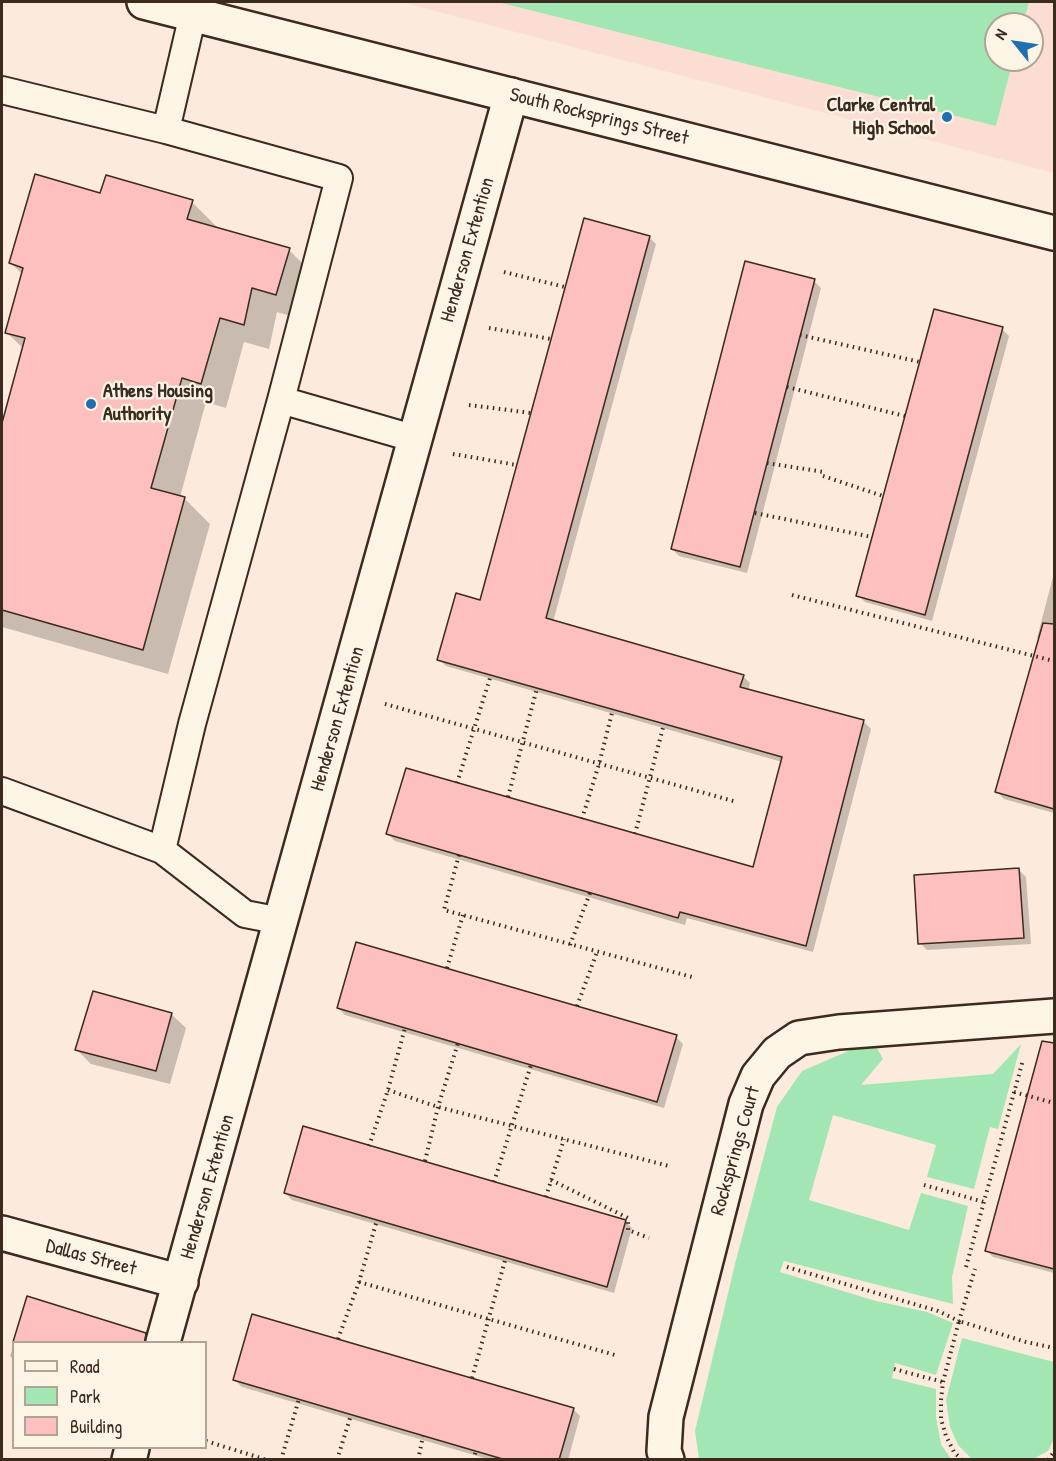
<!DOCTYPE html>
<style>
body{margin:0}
#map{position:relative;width:1056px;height:1461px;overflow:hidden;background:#fceadd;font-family:"Patrick Hand",sans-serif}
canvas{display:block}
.frame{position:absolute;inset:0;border:3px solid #3b2a1e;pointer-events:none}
.legend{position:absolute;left:12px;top:1341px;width:195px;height:108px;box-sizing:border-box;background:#fcf5e5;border:2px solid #afa495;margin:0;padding:8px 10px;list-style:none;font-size:18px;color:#3b2a1e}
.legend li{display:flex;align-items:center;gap:12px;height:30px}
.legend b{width:30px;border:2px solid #afa495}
.north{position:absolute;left:984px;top:12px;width:60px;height:60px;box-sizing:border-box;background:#fcf5e5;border:2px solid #afa495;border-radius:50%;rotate:300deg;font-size:16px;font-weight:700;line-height:24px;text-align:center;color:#3b2a1e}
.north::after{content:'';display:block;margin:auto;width:21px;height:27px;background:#1f6fb2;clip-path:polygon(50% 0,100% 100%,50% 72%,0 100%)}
</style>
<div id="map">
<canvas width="1056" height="1461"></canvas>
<div class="frame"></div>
<ul class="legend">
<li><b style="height:8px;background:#fcf5e5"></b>Road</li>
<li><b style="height:16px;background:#a2e7b3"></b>Park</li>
<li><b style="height:16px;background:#fdc0be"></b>Building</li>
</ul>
<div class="north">N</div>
</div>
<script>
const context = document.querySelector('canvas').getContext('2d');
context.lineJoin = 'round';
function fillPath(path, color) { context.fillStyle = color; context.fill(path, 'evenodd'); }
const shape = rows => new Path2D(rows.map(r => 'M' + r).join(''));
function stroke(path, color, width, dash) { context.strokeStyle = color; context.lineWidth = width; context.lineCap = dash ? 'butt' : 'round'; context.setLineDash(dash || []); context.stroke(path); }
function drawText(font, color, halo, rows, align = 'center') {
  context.font = font + ' "Patrick Hand",sans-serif'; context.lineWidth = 4.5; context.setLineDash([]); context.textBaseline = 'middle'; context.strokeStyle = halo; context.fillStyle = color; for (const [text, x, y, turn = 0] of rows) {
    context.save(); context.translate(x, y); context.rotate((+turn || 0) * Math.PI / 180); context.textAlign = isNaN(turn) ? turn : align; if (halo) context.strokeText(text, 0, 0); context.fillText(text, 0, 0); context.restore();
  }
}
fillPath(shape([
 [401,2,1054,2,1054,173],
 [996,24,1032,24,1032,60,996,60]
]), '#fcddd4');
fillPath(shape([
 [497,2,1029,2,1023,24,996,24,996,60,1013,60,996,126],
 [1021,1044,998,1129,990,1127,974,1189,927,1177,936,1145,833,1115,809,1200,909,1230,921,1193,968,1206,952,1277,953,1304,784,1261,780,1272,876,1301,927,1312,953,1323,936,1375,895,1363,892,1378,936,1389,936,1417,941,1444,951,1459,699,1459,695,1431,736,1260,777,1107,802,1071,853,1049,877,1048,883,1059,861,1085,993,1074],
 [962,1338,1054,1362,1054,1439,1048,1451,1033,1459,972,1459,958,1445,950,1427,946,1400]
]), '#a2e7b3');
fillPath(shape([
 [101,195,192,202,217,227,217,229,289,250,314,275,301,319,277,312,269,349,244,342,226,408,206,402,180,497,185,499,210,524,168,674,2,627,2,429,24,349,6,332,23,275,11,263],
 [649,237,656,244,553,622,743,676,750,683,748,691,864,722,871,729,813,952,687,918,685,925,395,841,388,834,754,869,782,762,446,666,439,659,481,602],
 [814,281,821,288,747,573,679,556,672,549],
 [1002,329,1009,336,932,621,865,602,858,595],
 [1054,573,1054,813,1004,799,997,792,1040,640,1037,638],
 [1019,870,1026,877,1031,944,927,950,920,943],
 [338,1008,676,1037,683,1044,664,1108,345,1015],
 [171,1014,186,1028,170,1084,91,1064,77,1050],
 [1026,1106,1054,1114,1054,1273,993,1257,986,1250],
 [285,1193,625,1221,632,1228,614,1293,292,1200],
 [28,1298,70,1311,71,1309,120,1325,134,1339,133,1342,14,1342],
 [14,1345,14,1360,10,1356],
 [235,1380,573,1409,580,1416,568,1460,491,1460,242,1387]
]), '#0003');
const building = shape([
 [35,174,100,193,106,175,193,200,187,219,290,248,276,295,252,288,244,325,220,318,201,384,182,378,151,488,185,497,143,650,2,610,2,423,25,338,5,333,23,268,9,263,35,174],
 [584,218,650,236,546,618,744,675,740,687,864,720,806,946,680,912,678,918,386,834,406,768,753,867,782,757,437,660,456,593,480,600,584,218],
 [745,261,815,279,740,567,671,549,745,261],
 [934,309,1003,327,925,615,856,596,934,309],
 [1043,623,1054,624,1054,809,995,792,1043,623],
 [1019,868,1024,938,918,944,914,875,1019,868],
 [356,942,677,1035,657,1102,337,1008,356,942],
 [93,991,172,1013,156,1071,75,1050,93,991],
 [1042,1041,1054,1043,1054,1269,985,1251,1042,1041],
 [303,1126,626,1220,607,1287,284,1193,303,1126],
 [27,1296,146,1333,145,1342,13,1342,27,1296],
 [252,1314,574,1408,559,1460,506,1460,233,1380,252,1314]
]);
fillPath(building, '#fdc0be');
stroke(building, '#3b2a1e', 1.5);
const lane = shape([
 [193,14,166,130,339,178,281,400,192,724,162,850,245,914,281,921],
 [2,90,166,130],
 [281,400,416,439],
 [2,791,162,850]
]);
const street = shape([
 [2,1233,181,1282],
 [163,1342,511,95],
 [129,1460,132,1448],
 [667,1460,664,1451,666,1417,746,1104,758,1076,777,1053,799,1038,839,1032,1054,1016]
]);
const secondary = shape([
 [144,2,1054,233]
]);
stroke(lane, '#3b2a1e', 30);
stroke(street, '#3b2a1e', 38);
stroke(secondary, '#3b2a1e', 38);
stroke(shape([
 [504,272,565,287],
 [489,328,551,339],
 [800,335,920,362],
 [787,387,905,416],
 [469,405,531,413],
 [453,454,517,465],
 [767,463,824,472],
 [823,476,883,496],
 [755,513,872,537],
 [792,595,1054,661],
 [385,704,737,802],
 [457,783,491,675],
 [508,797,537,688],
 [582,819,599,764,613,709],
 [635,834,664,724],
 [459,855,444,910,692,977],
 [570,945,590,893],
 [447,968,463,915],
 [577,1006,597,952],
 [388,1090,438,1107,669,1166],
 [1014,1092,1054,1103],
 [369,1146,388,1090,405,1028],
 [425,1161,438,1107,458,1043],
 [551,1180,628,1218,628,1230,649,1238],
 [494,1182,531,1065],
 [924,1185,984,1202],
 [546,1197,564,1139],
 [787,1267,938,1311,959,1321,975,1269],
 [966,1267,1023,1060],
 [359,1282,615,1355],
 [338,1339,359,1282,377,1220],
 [894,1369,943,1382],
 [472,1378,506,1257],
 [206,1441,267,1460],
 [281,1460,299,1399],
 [337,1460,351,1415],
 [418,1460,423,1436],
 [473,1460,476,1451],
 [962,1460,954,1452,946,1436,941,1419,941,1400,943,1382,959,1321,1026,1342,1054,1348],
 [1048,1460,1054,1452]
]), '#3b2a1e', 4, [1.5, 4.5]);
stroke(lane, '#fcf5e5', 26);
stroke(street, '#fcf5e5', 33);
stroke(secondary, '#fcf5e5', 33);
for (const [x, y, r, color] of [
 [947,117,6,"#1f6fb2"],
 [91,404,6,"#1f6fb2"]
]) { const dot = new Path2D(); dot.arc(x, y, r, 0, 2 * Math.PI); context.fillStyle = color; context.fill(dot); stroke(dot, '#fcf5e5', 2); }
drawText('bold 20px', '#3b2a1e', '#fcf5e5', [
 ["Clarke Central",935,106],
 ["High School",935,129],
 ["Athens Housing",103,392,"left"],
 ["Authority",103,415,"left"]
], 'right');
drawText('20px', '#3b2a1e', '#fcf5e5', [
 ["South Rocksprings Street",599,117,14],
 ["Henderson Extention",468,250,-74],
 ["Henderson Extention",338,719,-74],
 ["Rocksprings Court",736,1151,-74],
 ["Henderson Extention",208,1187,-74],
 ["Dallas Street",91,1258,15]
]);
</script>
